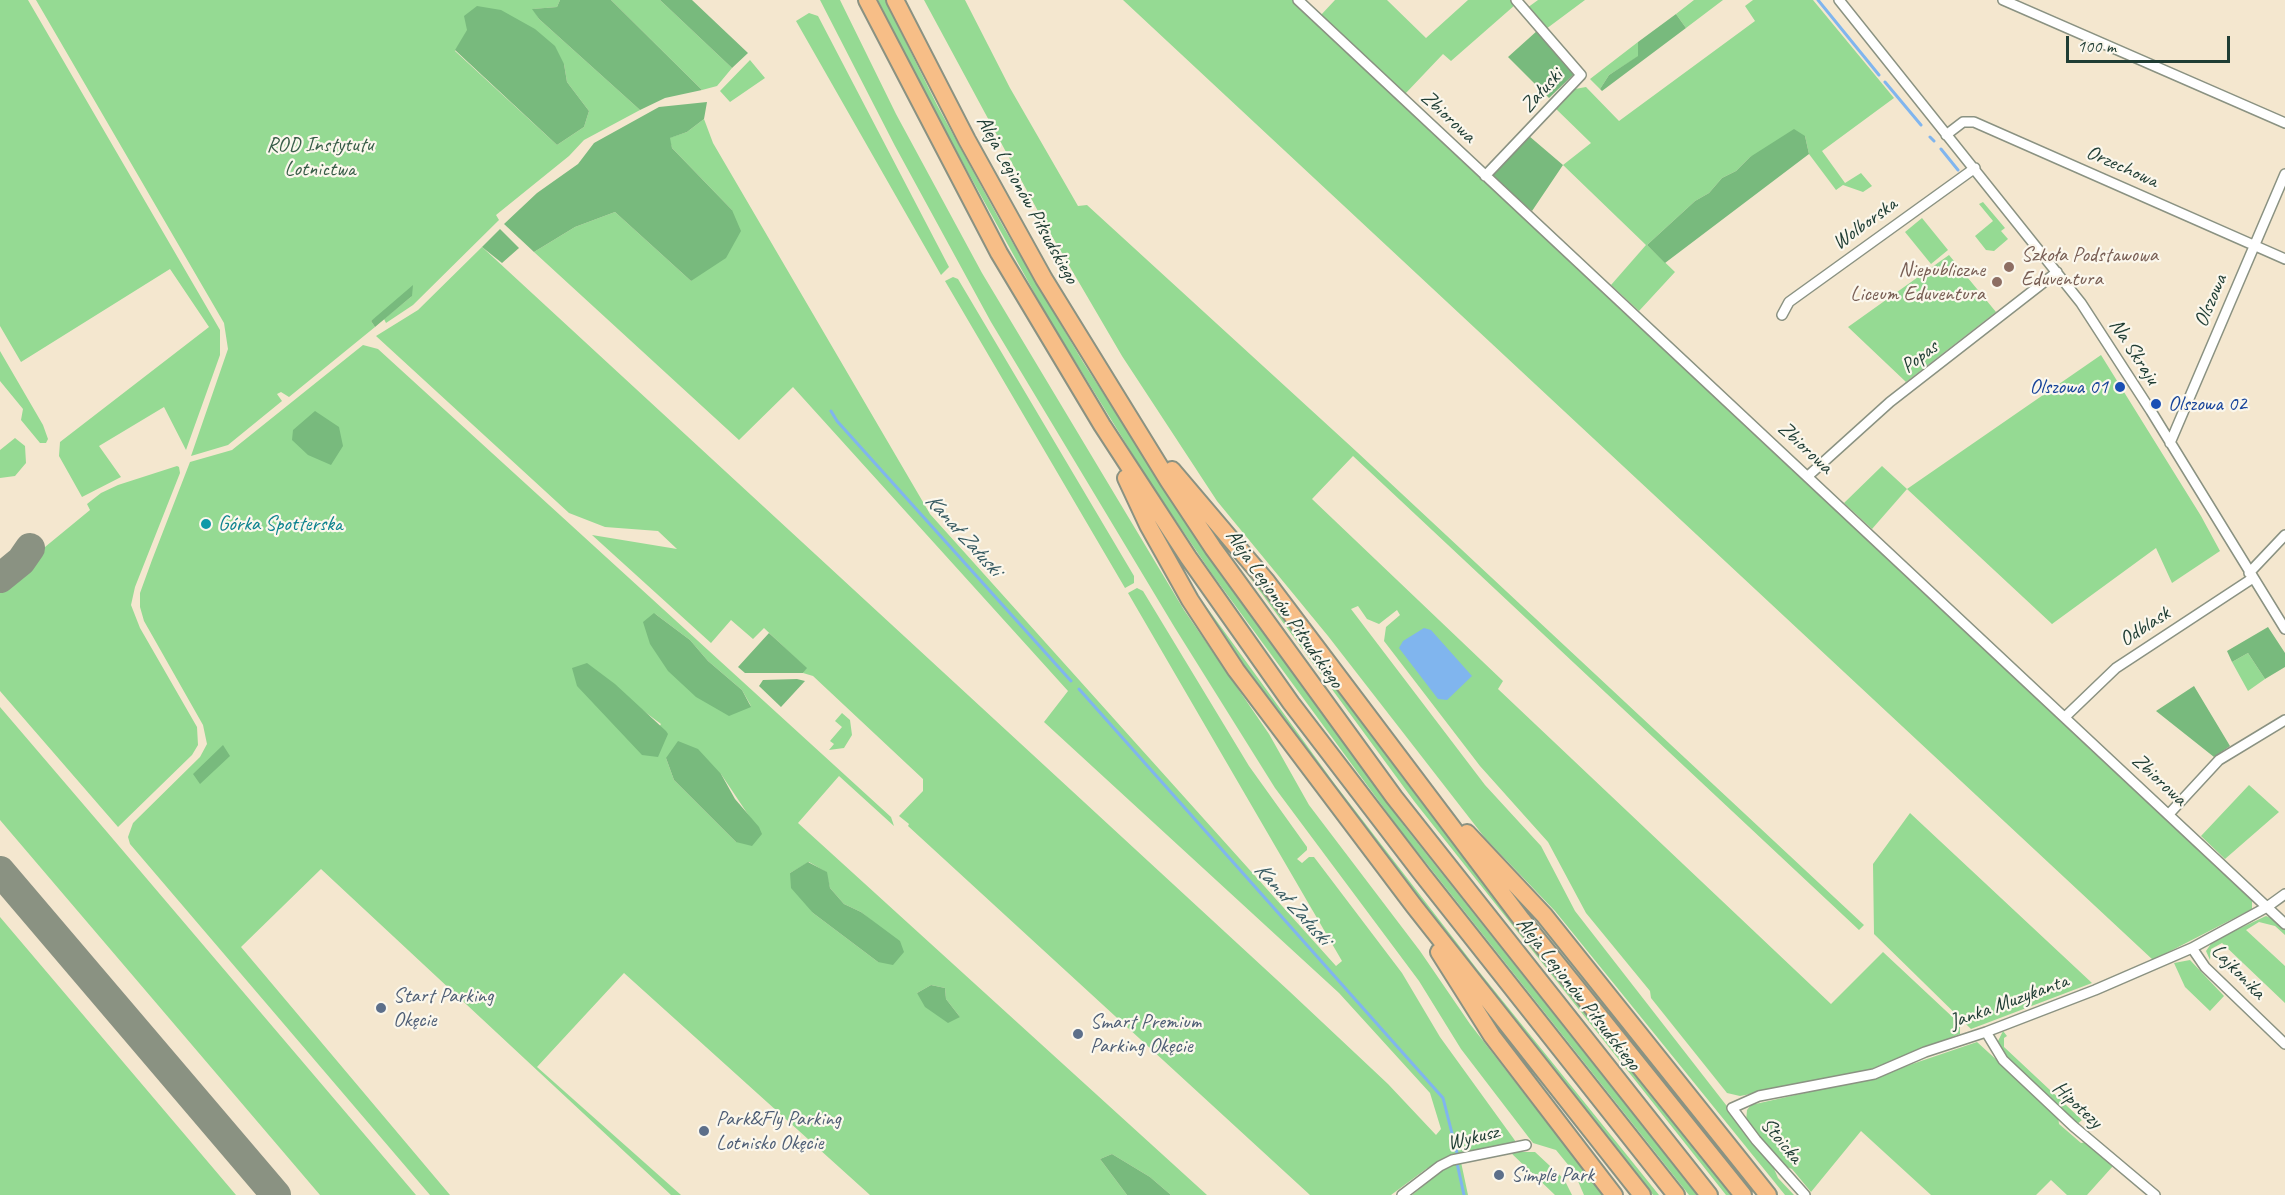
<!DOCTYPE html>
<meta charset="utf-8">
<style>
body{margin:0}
#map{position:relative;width:2285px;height:1195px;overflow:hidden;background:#f4e7cf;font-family:Caveat,sans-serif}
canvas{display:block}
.scale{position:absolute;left:2066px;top:36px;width:164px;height:27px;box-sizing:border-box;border:3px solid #1f3d34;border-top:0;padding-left:8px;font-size:18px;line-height:21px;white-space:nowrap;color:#1f3d34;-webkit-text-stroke:4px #fbf7ec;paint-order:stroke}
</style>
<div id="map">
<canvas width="2285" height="1195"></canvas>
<div class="scale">100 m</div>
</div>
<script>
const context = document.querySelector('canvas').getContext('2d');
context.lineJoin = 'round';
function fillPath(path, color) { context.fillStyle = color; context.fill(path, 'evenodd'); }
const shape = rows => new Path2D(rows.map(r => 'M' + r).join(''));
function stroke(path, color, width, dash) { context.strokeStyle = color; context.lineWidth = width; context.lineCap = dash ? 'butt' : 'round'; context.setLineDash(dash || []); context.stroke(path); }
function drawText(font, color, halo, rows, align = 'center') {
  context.font = font + ' Caveat,sans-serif'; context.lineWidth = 4.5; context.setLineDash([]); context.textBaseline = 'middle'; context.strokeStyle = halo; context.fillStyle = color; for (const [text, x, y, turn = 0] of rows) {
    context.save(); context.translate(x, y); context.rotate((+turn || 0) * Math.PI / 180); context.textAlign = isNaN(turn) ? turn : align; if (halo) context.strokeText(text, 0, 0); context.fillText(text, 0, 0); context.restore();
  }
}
fillPath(shape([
 [0,0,28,0,220,330,220,355,186,450,164,407,99,446,121,477,82,497,59,456,60,442,209,327,170,269,21,362,0,326],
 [36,0,560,0,557,7,533,9,539,19,640,110,584,140,569,156,496,215,499,220,413,305,386,323,384,319,412,296,371,321,375,327,289,397,281,392,277,394,282,401,228,445,191,456,228,349,224,323],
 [468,30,564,64,567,82,589,111,584,127,557,145,455,51],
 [611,0,660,0,732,68,717,86,702,90],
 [820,0,840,0,896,114,982,273,1184,610,1269,734,1309,805,1420,951,1470,1024,1603,1195,1584,1195,1574,1172,1556,1150,1533,1143,1461,1049,1419,981,1275,788,1175,628,991,322,895,146],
 [878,0,885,0,937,105,1004,228,1083,362,1218,571,1405,827,1697,1195,1689,1195,1400,830,1212,574,1149,481,1046,314,914,74],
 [924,0,965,0,1010,88,1078,206,1087,205,1357,452,1864,925,1859,930,1353,456,1312,499,1503,681,1498,689,1831,1004,1883,952,1960,1024,1960,1034,1861,1073,1740,1096,1727,1093,1651,998,1650,991,1586,913,1548,842,1480,766,1384,641,1386,627,1400,615,1397,610,1379,624,1367,619,1358,606,1351,609,1485,785,1541,846,1575,911,1772,1164,1778,1178,1794,1195,1785,1195,1555,911,1485,838,1328,636,1217,501,1122,356,1046,226],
 [1123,0,1292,0,2252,897,2252,909,2153,960],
 [1335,0,1387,0,1426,38,1468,0,1511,0,1515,5,1451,61,1443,54,1405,94,1320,16],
 [1538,0,1585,0,1546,29,1527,8],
 [1694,0,1723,0,1686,28,1676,14],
 [1753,0,1813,0,1894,98,1822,151,1845,183,1861,173,1872,186,1863,192,1843,185,1836,190,1809,154,1805,136,1750,157,1736,171,1722,178,1709,193,1695,201,1647,245,1675,272,1639,311,1611,285,1646,245,1563,165,1591,143,1553,106,1575,89,1586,87,1619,121,1755,21,1745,6],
 [809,13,818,16,949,267,941,275,796,21],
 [1638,42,1639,56,1609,75,1600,89,1590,79],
 [750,60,765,78,730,102,720,91],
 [704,119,713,143,930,514,1336,966,1342,961,1128,593,1137,588,1143,591,1249,766,1307,847,1307,850,1297,859,1302,863,1309,857,1314,857,1402,973,1440,1037,1516,1142,1449,1157,1426,1169,1391,1195,1310,1195,908,826,909,824,899,816,923,791,923,779,813,676,803,673,806,668,764,628,753,639,731,620,711,643,592,535,677,549,658,531,605,527,569,513,376,336,418,310,482,247,1289,991,1388,1084,1436,1135,1441,1129,1430,1093,1339,993,1044,722,1068,691,793,387,739,440,534,252,575,227,615,212,691,281,732,210,672,148,669,138,687,132],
 [1983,202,2005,228,2001,231,2008,239,1994,251,1986,250,1975,236,1993,221,1979,204],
 [1922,218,1948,250,1931,264,1905,232],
 [1949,255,1996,312,1906,382,1848,327],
 [953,277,958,279,1134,576,1134,583,1125,588,945,281],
 [363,345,378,349,891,817,894,826,839,776,798,823,1207,1195,1171,1195,1150,1177,1112,1154,1100,1159,1127,1195,870,1195,624,973,537,1067,681,1195,671,1195,321,869,241,947,450,1195,430,1195,130,844,128,837,133,823,200,757,207,744,203,725,144,621,140,607,140,593,152,560,190,462,232,450],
 [654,613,690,640,708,661,742,690,751,706],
 [641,709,661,724,642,755],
 [666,758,721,774,761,834,736,842,674,780],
 [809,862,826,872,830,888,844,904,861,912,877,925,878,962,813,913,790,873],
 [931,985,945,988,946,999,960,1017,917,993],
 [0,351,43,425,48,439,46,443,40,443,21,420,23,409,0,381],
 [2101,355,2201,516,2220,551,2172,583,2156,548,2052,624,1907,489,1872,529,1844,503,1882,466,1907,489],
 [15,438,25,446,26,463,15,476,0,478,0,450],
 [177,466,179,467,180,473,135,587,131,605,140,628,197,727,198,745,192,755,118,827,0,691,0,584,90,510,87,504,101,493,118,485],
 [1243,568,1284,616,1418,798,1733,1195,1726,1195,1414,801],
 [1200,598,1334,783,1477,969,1659,1195,1653,1195,1474,972,1239,661],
 [2248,653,2265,679,2248,691,2232,662],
 [0,707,107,832,416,1195,320,1195,0,820],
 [842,713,850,720,852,735,844,748,829,750,834,744,830,741,842,727,835,721],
 [2249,785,2279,812,2225,859,2201,836],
 [1910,813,2092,983,1971,1029,1874,934,1873,864],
 [2266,916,2273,919,2285,930,2285,935,2275,926,2259,922,2246,930,2285,966,2285,1003,2222,943,2211,949,2210,960,2206,951,2213,941],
 [0,917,236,1195,0,1195],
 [2190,960,2224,996,2210,1011,2185,987,2174,963],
 [2003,1031,2007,1036,2004,1038,2004,1047,2082,1120,2076,1125,2000,1052,1996,1045],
 [1977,1042,2058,1116,2059,1124,2081,1143,2087,1142,2113,1166,2087,1195,2067,1195,2051,1180,2036,1195,1931,1195,1861,1131,1811,1192,1792,1169,1779,1164,1746,1122,1747,1110,1751,1105,1871,1078],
 [1510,1152,1535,1152,1564,1179,1572,1195,1555,1195],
 [1461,1162,1468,1195,1412,1195,1450,1164]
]), '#95da93');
fillPath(shape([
 [560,0,611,0,702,90,665,98,640,110,539,19,532,9,557,7],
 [660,0,692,0,748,53,732,68],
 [477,6,501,10,535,29,555,46,564,64,567,82,589,111,584,127,557,145,455,50,467,30,464,16],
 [1676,14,1686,28,1602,91,1600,89,1609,75,1638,56,1638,42],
 [1538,30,1576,72,1549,98,1508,57],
 [707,102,704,119,687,132,670,138,672,148,732,210,741,231,726,258,691,281,615,212,575,227,534,252,504,224,537,193,578,164,594,143,659,107],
 [1794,129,1805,136,1809,154,1665,263,1647,245,1695,201,1709,193,1722,178,1736,171,1750,157],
 [1529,136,1563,165,1532,211,1492,177,1494,171],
 [500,229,519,248,502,263,482,247],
 [413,285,412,296,375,327,371,321],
 [315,411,339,427,343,446,331,465,308,455,292,440,293,430],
 [654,613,690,640,708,661,742,690,751,707,729,716,696,697,668,671,650,644,643,622],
 [2268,627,2285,653,2285,667,2265,679,2248,653,2232,662,2227,651],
 [769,633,807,668,803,673,745,673,738,667],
 [587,663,615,684,666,731,668,734,658,757,642,755,577,686,572,668],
 [797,679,805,681,781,707,759,686,763,680],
 [2194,686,2230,746,2214,757,2156,711],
 [678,741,698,749,721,774,735,799,759,827,762,834,752,846,736,842,674,780,666,758],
 [223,745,230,756,200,784,193,774],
 [808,862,827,872,830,888,844,904,861,912,900,941,904,952,893,965,878,962,813,913,791,888,790,873],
 [931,985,945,988,946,999,960,1017,948,1023,925,1007,917,993],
 [1112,1154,1150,1177,1171,1195,1127,1195,1100,1159]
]), '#78ba7d');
fillPath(shape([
 [1424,628,1431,630,1472,676,1447,700,1438,699,1399,648,1403,641]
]), '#80b5ee');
stroke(shape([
 [1818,0,1879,75],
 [1885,82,1921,125],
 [1930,137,1934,141],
 [1941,149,1958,170],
 [831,411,837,421,1071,681],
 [1079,689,1443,1098,1457,1153],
 [1457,1163,1464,1195]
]), '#80b5ee', 3);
stroke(shape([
 [0,578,21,561,30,548],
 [0,871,276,1195]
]), '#8a9282', 30);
const minor = shape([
 [1298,0,2285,924],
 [1839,0,2081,303,2151,411,2285,629],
 [2003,0,2285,123],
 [1946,135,1963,122,1974,122,2285,259],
 [1485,176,1581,75,1516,0],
 [1782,315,1789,302,1975,168],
 [2170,443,2285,174],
 [1808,476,1890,402,2057,272],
 [2249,573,2285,535],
 [2065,717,2116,668,2253,578],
 [2169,814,2219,760,2285,720],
 [2192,948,2205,967,2285,1044],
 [1986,1032,2003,1060,2073,1126,2155,1195],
 [1402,1195,1440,1166,1452,1160,1526,1145],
 [1805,1195,1756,1140,1732,1108,1759,1096,1874,1074,1925,1052,1986,1032,2095,990,2192,948,2267,907,2285,894]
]);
const motorway = shape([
 [867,0,999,253,1102,425,1188,557,1291,703,1422,874,1676,1195],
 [895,0,967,140,1044,279,1168,480,1213,548,1394,797,1709,1195],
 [1172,470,1267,582,1522,920,1743,1195],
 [1126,478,1148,525,1190,600,1236,670,1414,906,1642,1195],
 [1467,833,1544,915,1768,1195],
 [1439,952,1492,1036,1614,1195]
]);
stroke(minor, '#8a9282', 12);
stroke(motorway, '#8a9282', 20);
stroke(minor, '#fff', 9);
stroke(motorway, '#f7be87', 16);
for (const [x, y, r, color] of [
 [2009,267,6,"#8d6e63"],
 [1997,282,6,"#8d6e63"],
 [2120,387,6,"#1a4fb4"],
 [2156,404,6,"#1a4fb4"],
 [206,524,6,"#0f9aa8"],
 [381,1008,6,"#5c6f8a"],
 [1078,1034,6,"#5c6f8a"],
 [704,1131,6,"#5c6f8a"],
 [1499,1175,6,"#5c6f8a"]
]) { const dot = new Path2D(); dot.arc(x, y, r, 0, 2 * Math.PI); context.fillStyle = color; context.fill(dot); stroke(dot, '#fbf7ec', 2); }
drawText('21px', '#1f3d34', '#fbf7ec', [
 ["Załuski",1542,91,-47],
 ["Zbiorowa",1448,117,43],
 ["Orzechowa",2122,167,24],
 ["Aleja Legionów Piłsudskiego",1027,200,61],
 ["Wolborska",1865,224,-36],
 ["Olszowa",2211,301,-67],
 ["Na Skraju",2134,352,57],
 ["Popas",1920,357,-37],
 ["Zbiorowa",1805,448,43],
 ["Aleja Legionów Piłsudskiego",1284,609,55],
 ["Odblask",2145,627,-33],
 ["Zbiorowa",2159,780,43],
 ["Lajkonika",2238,972,46],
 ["Aleja Legionów Piłsudskiego",1578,994,52],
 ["Janka Muzykanta",2009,1002,-20],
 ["Hipotezy",2077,1105,43],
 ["Wykusz",1473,1138,-14],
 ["Stoicka",1781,1141,50]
]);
drawText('21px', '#375c47', '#fbf7ec', [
 ["ROD Instytutu",320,145],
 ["Lotnictwa",320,169]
]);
drawText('21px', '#785e54', '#fbf7ec', [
 ["Szkoła Podstawowa",2021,255],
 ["Eduventura",2021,279],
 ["Niepubliczne",1985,270,"right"],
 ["Liceum Eduventura",1985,294,"right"]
], 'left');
drawText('21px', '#164399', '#fbf7ec', [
 ["Olszowa 01",2108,387],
 ["Olszowa 02",2168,404,"left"]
], 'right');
drawText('21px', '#0d838f', '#fbf7ec', [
 ["Górka Spotterska",218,524]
], 'left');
drawText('21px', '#4e5e75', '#fbf7ec', [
 ["Start Parking",393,996],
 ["Okęcie",393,1020],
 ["Smart Premium",1090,1022],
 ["Parking Okęcie",1090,1046],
 ["Park&Fly Parking",716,1119],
 ["Lotnisko Okęcie",716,1143],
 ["Simple Park",1511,1175]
], 'left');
drawText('italic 22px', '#375b62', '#fbf7ec', [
 ["Kanał Załuski",963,535,48],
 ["Kanał Załuski",1292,904,48]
]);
</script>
